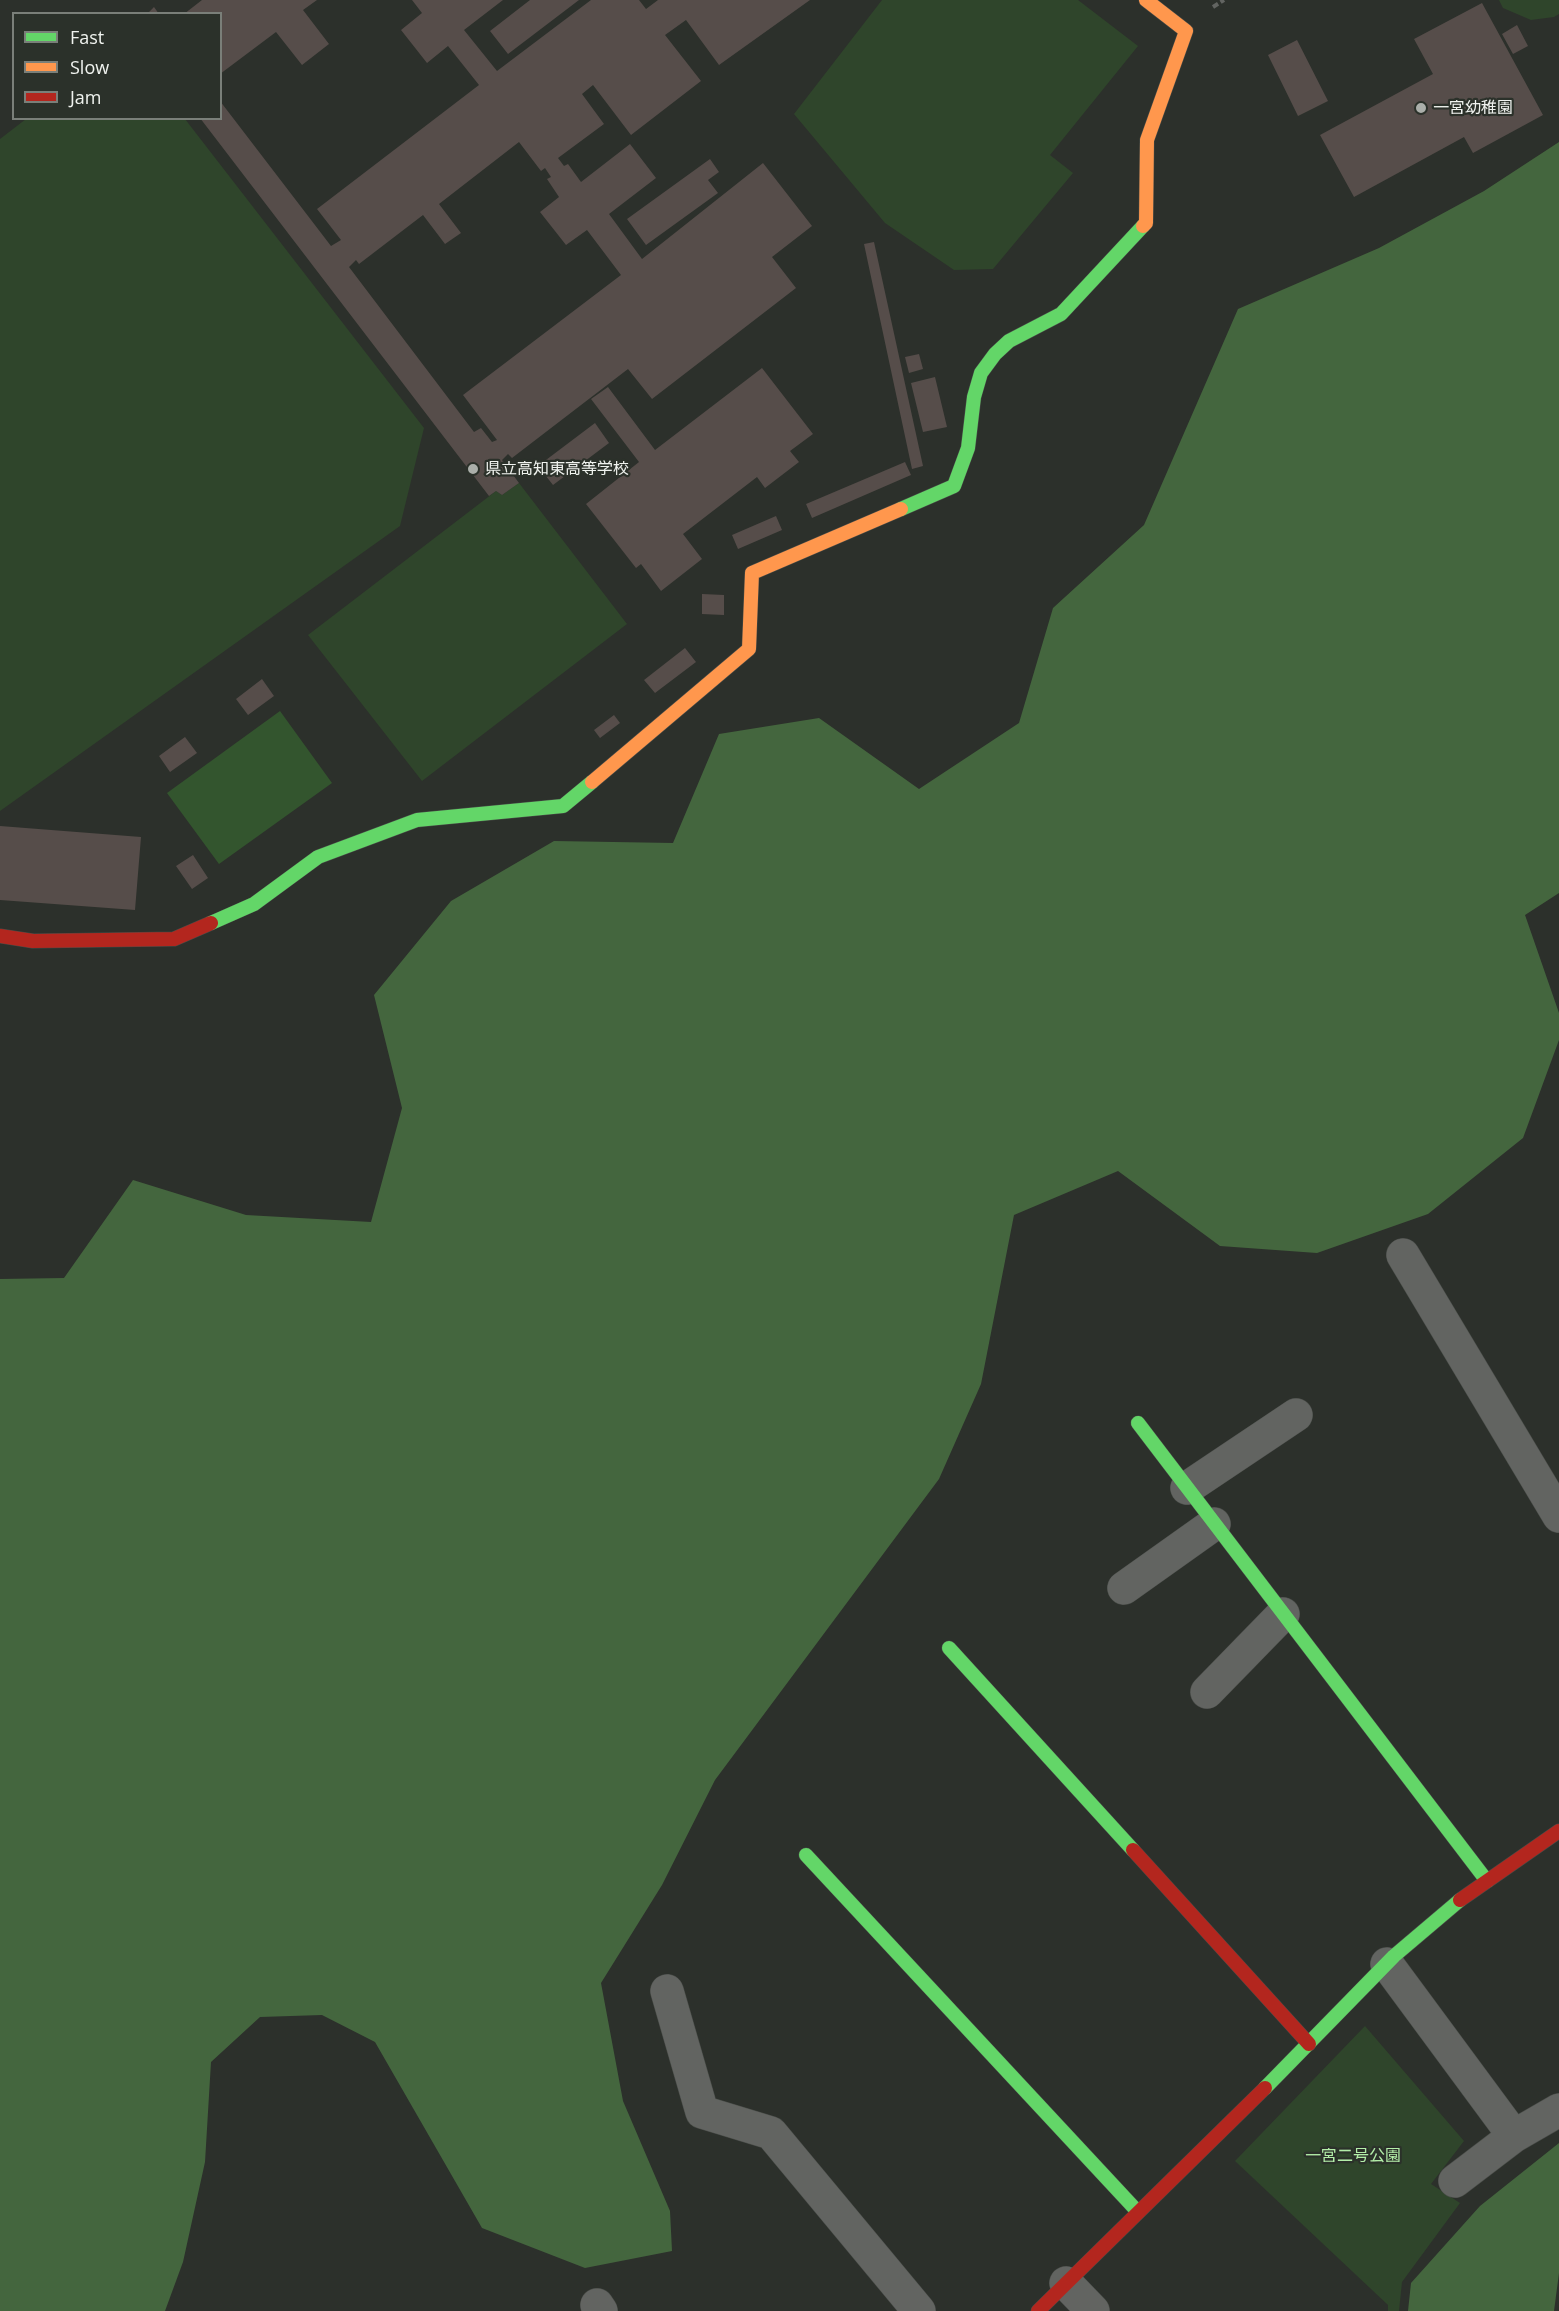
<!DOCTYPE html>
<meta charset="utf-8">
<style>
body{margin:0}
#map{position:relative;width:1559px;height:2311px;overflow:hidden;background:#2c302b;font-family:"Open Sans",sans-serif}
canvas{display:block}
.legend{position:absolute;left:12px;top:12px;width:210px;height:108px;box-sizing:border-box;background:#2b312a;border:2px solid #7a7f79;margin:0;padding:8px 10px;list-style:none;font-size:18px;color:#f0f3ef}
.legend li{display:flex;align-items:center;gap:12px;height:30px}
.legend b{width:30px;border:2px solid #7a7f79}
</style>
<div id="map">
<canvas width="1559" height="2311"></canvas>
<ul class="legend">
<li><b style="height:8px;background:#63d668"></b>Fast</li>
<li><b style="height:8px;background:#ff974d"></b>Slow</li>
<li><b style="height:8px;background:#b3261e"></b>Jam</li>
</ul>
</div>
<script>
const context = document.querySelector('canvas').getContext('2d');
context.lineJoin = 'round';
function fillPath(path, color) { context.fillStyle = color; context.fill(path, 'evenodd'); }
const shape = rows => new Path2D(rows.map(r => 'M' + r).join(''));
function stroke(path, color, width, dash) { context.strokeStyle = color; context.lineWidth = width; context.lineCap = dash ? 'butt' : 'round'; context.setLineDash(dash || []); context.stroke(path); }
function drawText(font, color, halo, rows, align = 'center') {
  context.font = font + ' "Open Sans","Noto Sans JP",sans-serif'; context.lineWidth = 4.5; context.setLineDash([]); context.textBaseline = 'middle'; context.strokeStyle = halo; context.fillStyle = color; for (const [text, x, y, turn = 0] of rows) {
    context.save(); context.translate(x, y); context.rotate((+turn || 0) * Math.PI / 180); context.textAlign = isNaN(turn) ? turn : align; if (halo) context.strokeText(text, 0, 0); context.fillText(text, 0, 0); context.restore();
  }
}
fillPath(shape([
 [882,0,1078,0,1138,46,1050,155,1073,173,993,269,954,270,885,223,794,114],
 [1499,0,1559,0,1559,14,1554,17,1531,20,1503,8],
 [26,119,185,119,424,428,400,526,0,811,0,139],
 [519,483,627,624,422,781,308,635,496,491,502,495],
 [1365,2026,1464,2141,1431,2184,1460,2203,1402,2282,1399,2311,1388,2311,1388,2305,1235,2161]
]), '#2f452b');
fillPath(shape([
 [1559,142,1559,893,1525,915,1559,1013,1559,1040,1523,1138,1428,1214,1317,1253,1220,1246,1118,1171,1014,1215,981,1384,939,1479,715,1780,662,1885,601,1983,623,2101,670,2211,672,2251,585,2268,482,2228,375,2042,322,2015,260,2017,211,2062,205,2162,183,2262,165,2311,0,2311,0,1279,64,1278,133,1180,246,1215,371,1222,402,1108,374,995,451,901,554,841,673,843,719,734,819,718,919,789,1019,723,1053,608,1144,525,1238,309,1379,248,1484,191],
 [1559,2143,1559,2273,1554,2311,1408,2311,1411,2283,1480,2206]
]), '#44663e');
fillPath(shape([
 [280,711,332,783,219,864,167,793]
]), '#33552e');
fillPath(shape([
 [202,0,317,0,303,10,329,44,302,65,276,32,220,74,220,14,184,14],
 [412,0,503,0,464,30,497,71,591,0,639,0,646,9,658,0,810,0,719,65,686,20,665,35,701,81,631,135,593,85,582,94,604,124,558,158,564,166,568,164,581,182,630,144,656,178,609,214,642,259,763,163,812,226,772,257,796,288,652,399,628,369,512,458,508,454,502,460,519,483,502,495,496,491,489,496,200,118,220,118,220,101,331,246,341,240,317,209,479,85,448,46,427,63,401,30,422,13],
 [519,142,541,171,545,168,551,177,547,179,559,197,540,212,566,245,587,230,621,275,463,395,497,440,492,442,481,428,474,432,349,267,356,260,359,264,423,215,445,244,461,233,439,204],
 [530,0,579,0,508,54,490,31],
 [1482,3,1543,115,1473,153,1464,137,1354,197,1320,135,1433,74,1414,39],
 [154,7,159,14,147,14],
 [1517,25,1528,46,1513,54,1502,34],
 [1297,40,1328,101,1298,116,1268,55],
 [710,159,719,172,708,180,718,193,646,245,627,219],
 [874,242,923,466,912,469,864,244],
 [919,354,923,369,909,373,905,357],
 [762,368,813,434,790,451,799,462,765,488,757,477,683,534,702,559,661,591,641,564,636,568,586,504,639,462,591,399,608,387,655,450],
 [935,377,947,427,923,432,911,383],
 [595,423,609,443,553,485,538,466],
 [905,462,911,475,812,518,806,504],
 [776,516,782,530,738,549,732,535],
 [702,594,724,595,724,615,702,614],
 [685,648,696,662,655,693,644,680],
 [262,679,274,696,248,715,236,699],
 [614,715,620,723,600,738,594,730],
 [185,737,197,753,170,772,159,756],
 [0,826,141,837,135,910,0,900],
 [193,855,208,878,192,889,176,866]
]), '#564d4a');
const street = shape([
 [1403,1255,1559,1516],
 [1187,1488,1296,1415],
 [1124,1588,1214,1524],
 [1207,1692,1283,1614],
 [1387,1964,1514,2136],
 [667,1991,702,2112,771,2133,919,2311],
 [1455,2181,1514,2136,1559,2110],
 [1066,2283,1093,2311],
 [597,2305,601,2311]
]);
const fast = shape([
 [901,509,954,486,968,448,974,397,981,373,995,354,1009,341,1061,314,1143,226],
 [211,923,254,904,318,857,417,820,563,806,592,782],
 [1138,1423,1487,1881],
 [949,1648,1133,1850],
 [806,1855,1138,2212],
 [1265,2088,1394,1956,1460,1900]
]);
const slow = shape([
 [1143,226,1146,223,1147,140,1186,31,1146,0],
 [592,782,749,649,752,573,901,509]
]);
const jam = shape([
 [0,936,33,941,174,939,211,923],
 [1133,1850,1309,2044],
 [1460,1900,1559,1831],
 [1038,2311,1265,2088]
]);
stroke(street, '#494c48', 34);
stroke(fast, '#494c48', 15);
stroke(slow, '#494c48', 15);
stroke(jam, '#494c48', 15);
stroke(shape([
 [1213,7,1224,0]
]), '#626461', 4, [6, 3]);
stroke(street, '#626461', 33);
stroke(fast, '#63d668', 14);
stroke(slow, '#ff974d', 14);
stroke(jam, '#b3261e', 14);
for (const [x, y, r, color] of [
 [1421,108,6,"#abafaa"],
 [473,469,6,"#abafaa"]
]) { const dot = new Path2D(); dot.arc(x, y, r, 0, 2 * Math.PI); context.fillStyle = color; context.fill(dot); stroke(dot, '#2b312a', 2); }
drawText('16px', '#f0f3ef', '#2b312a', [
 ["一宮幼稚園",1433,108],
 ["県立高知東高等学校",485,469]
], 'left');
drawText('16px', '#b3eea8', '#2b312a', [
 ["一宮二号公園",1353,2156]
]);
</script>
